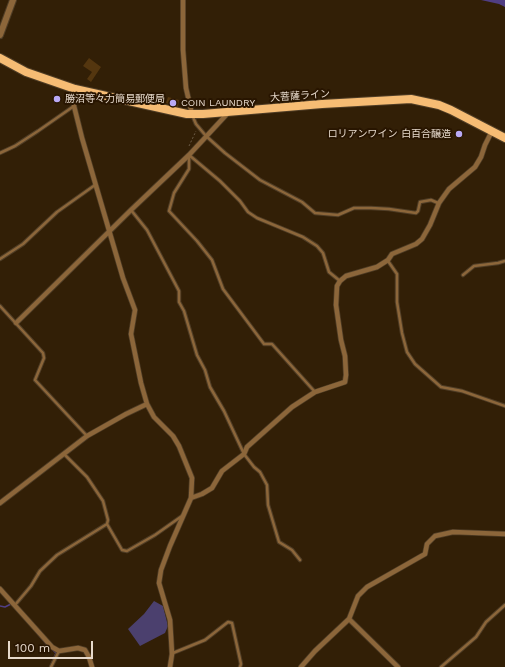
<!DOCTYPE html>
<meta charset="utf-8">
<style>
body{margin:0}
#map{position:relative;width:505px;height:667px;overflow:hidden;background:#321f06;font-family:"Work Sans",sans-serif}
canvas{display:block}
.scale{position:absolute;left:8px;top:641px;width:85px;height:18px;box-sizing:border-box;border:2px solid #e6d9cb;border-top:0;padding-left:5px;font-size:12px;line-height:14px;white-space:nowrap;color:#e6d9cb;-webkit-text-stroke:3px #281500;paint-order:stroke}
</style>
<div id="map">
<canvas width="505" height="667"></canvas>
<div class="scale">100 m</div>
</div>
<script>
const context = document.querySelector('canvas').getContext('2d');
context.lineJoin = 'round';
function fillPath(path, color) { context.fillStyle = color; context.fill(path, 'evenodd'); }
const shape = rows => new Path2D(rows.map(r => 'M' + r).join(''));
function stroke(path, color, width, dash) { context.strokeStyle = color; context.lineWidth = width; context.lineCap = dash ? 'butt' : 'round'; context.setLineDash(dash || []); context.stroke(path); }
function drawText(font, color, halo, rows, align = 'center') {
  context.font = font + ' "Work Sans","Noto Sans JP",sans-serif'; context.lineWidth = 4; context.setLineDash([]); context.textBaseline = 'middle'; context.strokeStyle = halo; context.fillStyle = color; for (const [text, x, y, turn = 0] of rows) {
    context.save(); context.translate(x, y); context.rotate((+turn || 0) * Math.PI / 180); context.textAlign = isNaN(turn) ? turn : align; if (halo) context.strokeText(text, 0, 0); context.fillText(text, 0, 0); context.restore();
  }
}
fillPath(shape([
 [154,601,163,606,168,626,165,633,140,646,128,629,144,614]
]), '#4b406e');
fillPath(shape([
 [481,0,505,0,505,7,499,4]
]), '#503e83');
stroke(shape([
 [0,606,5,607,11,604],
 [37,633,49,647],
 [50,667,56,653,52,649]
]), '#503e83', 1.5);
fillPath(shape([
 [89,58,101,67,91,82,87,79,92,72,83,66],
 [168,97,179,100,178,107,166,103]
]), '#54360f');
const service = shape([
 [193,117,196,124,206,136,225,153,260,180,302,202,315,213,338,215,354,208,371,208,389,209,416,213,418,211,420,202,431,200,438,203],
 [0,153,15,146,38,131,74,106],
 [189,155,189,169,174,193,169,211,197,241,212,260,223,289,264,344,272,344,315,392],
 [189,155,220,181,240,201,248,212,257,218,303,237,317,246,323,253,329,272,340,281],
 [131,210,147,230,179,291,179,302,184,311,197,355,205,370,210,387,224,411,244,454,254,467,260,472,267,485,268,505,279,542,292,550,300,560],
 [0,259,23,244,57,212,95,185],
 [388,261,397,274,397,302,402,333,407,352,415,364,441,387,462,391,505,406],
 [463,275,474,266,498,263,505,261],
 [0,306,43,353,44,358,35,380,87,436],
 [64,454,87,477,103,501,108,520,107,524,122,550,127,551,155,535,182,516],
 [15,605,31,586,40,571,57,555,107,524],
 [173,653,205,640,228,622,232,623,241,664,240,667],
 [51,667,59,651],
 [441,667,476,637,486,622,505,605]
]);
const minor = shape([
 [183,0,183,50,186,88,192,114],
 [75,89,74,106,82,138,123,278,135,310,131,334,141,383,147,404,154,417,173,436,179,446,192,478,191,498,170,546,161,570,159,583,170,620,172,654,170,667],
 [16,323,131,210,189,155,228,113],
 [191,498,202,494,212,488,222,471,244,454,247,447,292,407,315,392,345,382,346,375,345,356,341,340,336,305,337,286,340,281,346,276,377,267,388,260,392,254,416,244,422,239,430,225,439,203,449,189,475,167,481,157,485,145,492,131],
 [0,503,87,436,126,414,147,404],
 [0,589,52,647,59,651,78,648,85,650,89,657,92,667],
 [349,619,358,596,367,587,425,554,427,544,435,536,453,532,505,534],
 [301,667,315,651,349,619,398,667]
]);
const tertiary = shape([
 [0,35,13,0]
]);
const trunk = shape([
 [0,58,26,72,75,89,187,114,203,114,322,104,411,99,439,105,451,110,505,138]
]);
stroke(service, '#4f3d26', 4.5);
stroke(minor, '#4f3d26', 6);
stroke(tertiary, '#4f3d26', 8);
stroke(trunk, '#4f3d26', 10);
stroke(shape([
 [189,146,196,131]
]), '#6d5c47', 1, [2, 2]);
stroke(service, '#8c663a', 2.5);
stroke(minor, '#8c663a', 4.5);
stroke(tertiary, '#8c663a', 6);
stroke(trunk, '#f6bc74', 8);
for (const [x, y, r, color] of [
 [57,99,4,"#baaaf6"],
 [173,103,4,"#baaaf6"],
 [459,134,4,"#baaaf6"]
]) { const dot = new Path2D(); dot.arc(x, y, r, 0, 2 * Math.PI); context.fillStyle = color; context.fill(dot); stroke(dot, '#281500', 1.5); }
drawText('10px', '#e6d9cb', '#281500', [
 ["大菩薩ライン",300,96,-4]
]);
drawText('10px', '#e6d9cb', '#281500', [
 ["勝沼等々力簡易郵便局",65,99],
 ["COIN LAUNDRY",181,103],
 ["ロリアンワイン 白百合醸造",451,134,"right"]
], 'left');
</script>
